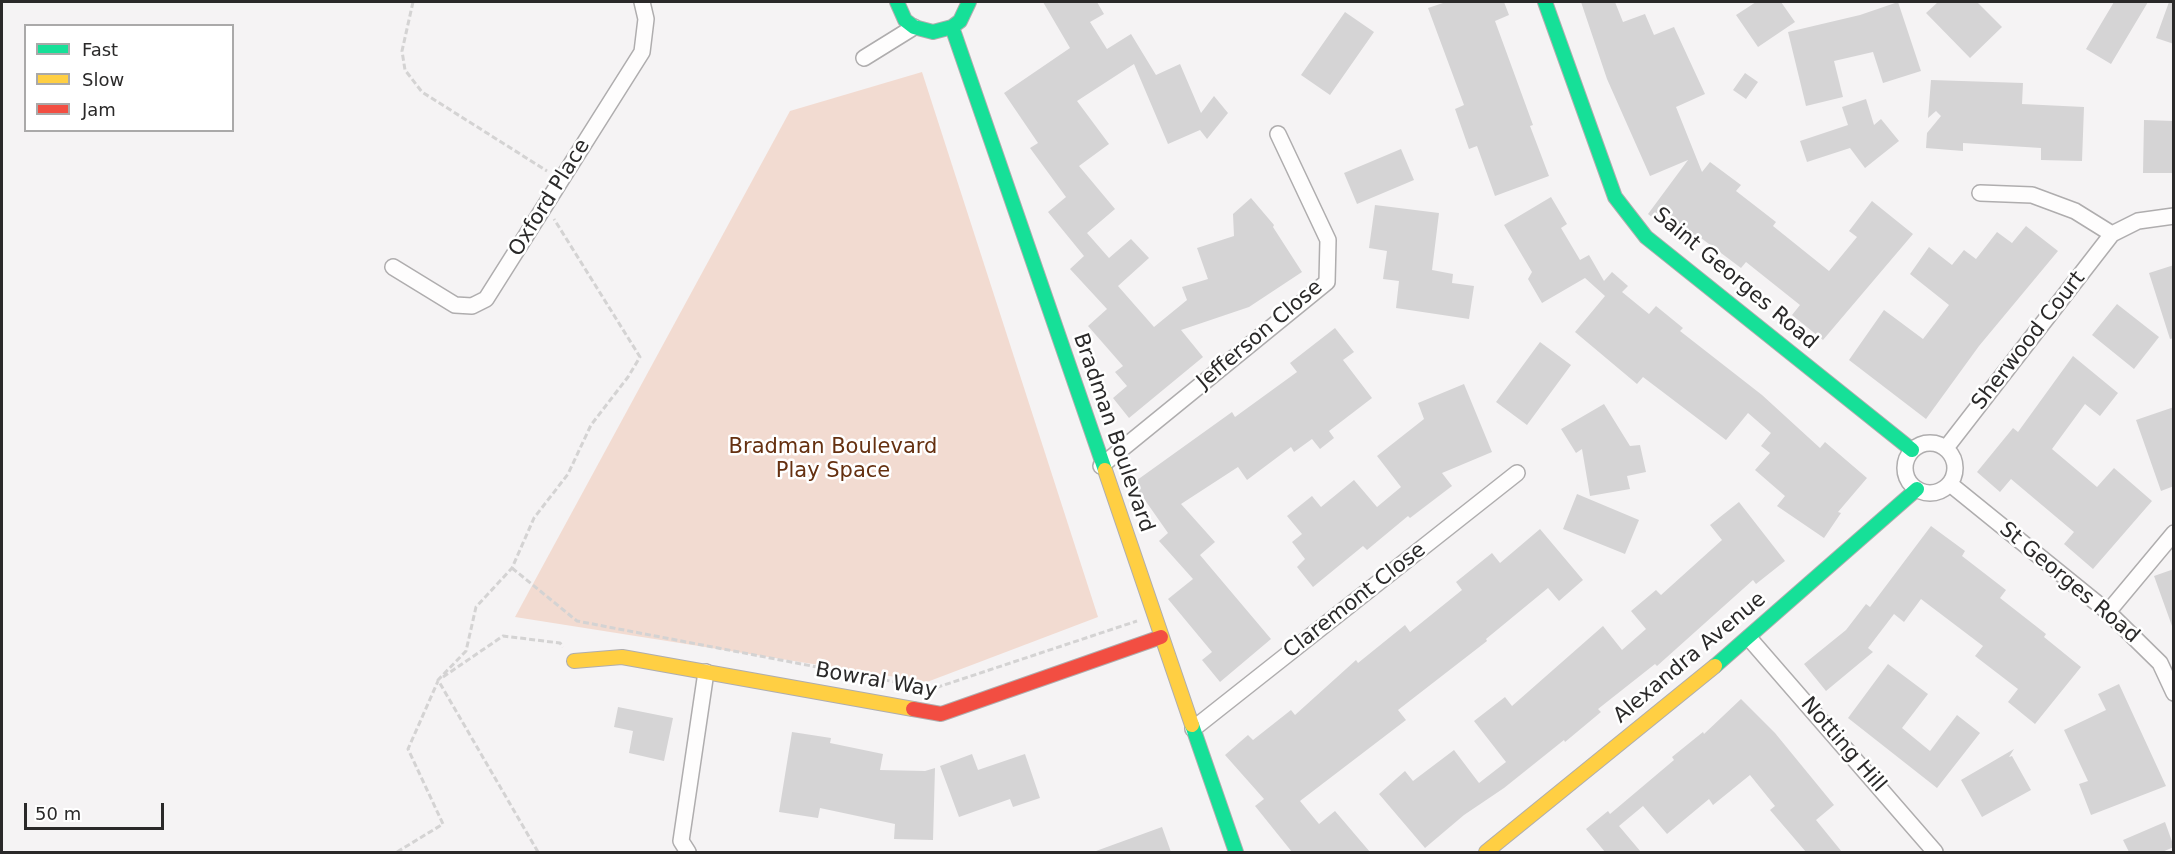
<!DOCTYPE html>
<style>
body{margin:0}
#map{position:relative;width:2175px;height:854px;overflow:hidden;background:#f5f3f4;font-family:"DejaVu Sans",sans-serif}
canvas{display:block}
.frame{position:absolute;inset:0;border:3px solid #2a2929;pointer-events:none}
.legend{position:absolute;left:24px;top:24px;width:210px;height:108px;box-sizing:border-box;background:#fff;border:2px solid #aaa9a9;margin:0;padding:8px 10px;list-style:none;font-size:18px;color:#2a2929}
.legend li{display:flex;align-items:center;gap:12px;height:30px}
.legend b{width:30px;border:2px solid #aaa9a9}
.scale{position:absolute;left:24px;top:803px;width:140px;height:27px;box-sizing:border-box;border:3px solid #2a2929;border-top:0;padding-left:8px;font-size:18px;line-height:21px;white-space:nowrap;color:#2a2929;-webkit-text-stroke:4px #fff;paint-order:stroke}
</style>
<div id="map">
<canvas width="2175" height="854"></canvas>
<div class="frame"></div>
<ul class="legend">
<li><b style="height:8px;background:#16e098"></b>Fast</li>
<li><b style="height:8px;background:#ffcf43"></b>Slow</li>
<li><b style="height:8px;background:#f24e42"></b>Jam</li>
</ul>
<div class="scale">50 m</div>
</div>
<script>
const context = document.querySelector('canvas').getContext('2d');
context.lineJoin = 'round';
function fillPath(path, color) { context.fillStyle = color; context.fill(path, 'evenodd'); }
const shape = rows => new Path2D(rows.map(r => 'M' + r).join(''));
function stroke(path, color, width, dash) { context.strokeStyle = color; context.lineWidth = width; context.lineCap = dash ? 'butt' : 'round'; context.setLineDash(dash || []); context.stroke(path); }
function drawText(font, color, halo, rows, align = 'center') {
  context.font = font + ' "DejaVu Sans",sans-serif'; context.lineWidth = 5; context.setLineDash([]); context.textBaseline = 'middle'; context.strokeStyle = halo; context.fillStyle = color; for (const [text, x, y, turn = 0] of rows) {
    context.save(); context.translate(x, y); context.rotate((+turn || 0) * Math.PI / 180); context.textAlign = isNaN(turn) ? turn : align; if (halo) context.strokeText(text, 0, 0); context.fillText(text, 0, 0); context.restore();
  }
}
fillPath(shape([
 [922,72,1098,617,927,682,515,617,790,111]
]), '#f2dbd1');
fillPath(shape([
 [1043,2,1097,2,1104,14,1090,22,1107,49,1131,34,1156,75,1180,64,1201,113,1214,96,1228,113,1207,139,1200,130,1168,144,1134,64,1077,101,1109,144,1079,166,1115,209,1087,233,1109,258,1131,239,1149,258,1118,286,1154,327,1187,300,1182,287,1208,279,1197,248,1234,236,1233,214,1251,198,1274,225,1273,227,1302,272,1249,307,1181,330,1203,357,1129,418,1113,398,1127,386,1115,372,1123,366,1088,326,1107,309,1070,269,1084,256,1048,212,1066,197,1030,148,1038,143,1004,93,1070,48],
 [1446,2,1504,2,1509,15,1495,21,1533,125,1530,126,1549,176,1495,196,1477,146,1469,149,1455,109,1464,105,1428,8],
 [1581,2,1615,2,1623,22,1645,14,1654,35,1674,27,1705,94,1676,107,1702,172,1710,162,1741,185,1736,191,1776,222,1773,226,1829,271,1857,237,1849,231,1872,201,1913,234,1823,340,1792,315,1800,305,1746,262,1741,268,1701,238,1693,249,1648,214,1688,160,1650,176,1607,79],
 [1756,2,1781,2,1795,22,1758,47,1736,15],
 [1898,2,1921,71,1883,83,1873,52,1834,61,1843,97,1806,106,1788,32,1860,15],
 [1938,2,1977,2,2002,27,1970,58,1926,13],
 [2114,2,2148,2,2111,64,2086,49],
 [2169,2,2174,2,2174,44,2156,38],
 [1345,12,1374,32,1330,95,1301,75],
 [1745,73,1758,82,1746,99,1733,90],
 [1931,80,2023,83,2022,104,2084,107,2082,161,2041,160,2041,148,1963,143,1963,151,1926,148,1927,133,1941,116,1936,111,1928,118],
 [1866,99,1874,125,1881,119,1899,141,1865,168,1850,148,1807,162,1800,141,1848,125,1842,107],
 [2144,120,2174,121,2174,173,2143,173],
 [1401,149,1414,180,1357,204,1344,173],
 [1551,197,1567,224,1561,228,1580,260,1589,255,1604,281,1612,272,1628,286,1622,292,1649,314,1656,306,1683,328,1680,331,1762,395,1820,448,1825,442,1867,478,1838,512,1841,513,1824,538,1777,506,1785,496,1755,470,1770,453,1761,446,1771,433,1748,413,1726,440,1643,377,1637,384,1575,332,1605,296,1585,278,1542,303,1528,279,1532,272,1504,225],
 [1375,205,1439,213,1432,270,1453,274,1452,283,1474,286,1469,319,1396,308,1399,281,1383,279,1387,251,1369,248],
 [2026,226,2058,251,1979,346,1926,419,1849,360,1884,310,1923,339,1949,305,1910,274,1929,247,1952,265,1964,250,1976,259,1997,232,2012,243],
 [2174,265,2174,338,2170,339,2149,273],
 [2117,304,2159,337,2134,369,2092,335],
 [1335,328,1354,352,1343,360,1372,398,1329,431,1334,438,1320,449,1312,439,1294,452,1291,447,1247,480,1238,467,1181,504,1215,542,1200,555,1271,639,1220,682,1202,660,1212,652,1168,599,1193,579,1159,541,1168,533,1133,483,1232,412,1235,417,1297,372,1290,363],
 [1540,342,1571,365,1527,425,1496,402],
 [2073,356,2118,393,2100,416,2085,404,2052,449,2097,487,2114,468,2152,501,2093,569,2064,544,2074,532,2011,479,2000,492,1977,472,2013,428,2018,432],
 [1464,384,1492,452,1442,473,1452,486,1410,518,1408,516,1367,550,1363,546,1313,587,1297,567,1305,559,1292,542,1302,534,1287,516,1312,496,1321,507,1354,480,1377,507,1401,487,1377,456,1424,419,1418,403],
 [1604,404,1630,446,1640,445,1646,472,1627,476,1630,489,1590,496,1582,449,1576,453,1561,429],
 [2174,407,2174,486,2161,491,2136,420],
 [1577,494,1639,520,1625,554,1563,529],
 [1739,502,1785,561,1756,584,1753,580,1657,666,1655,664,1598,709,1601,712,1565,742,1564,740,1504,788,1464,815,1425,848,1379,794,1405,771,1413,781,1454,750,1479,783,1506,762,1474,721,1505,697,1512,706,1603,626,1622,650,1646,629,1631,611,1656,590,1661,595,1722,540,1710,525],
 [1931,526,1965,551,1962,556,2006,590,2000,598,2046,634,2044,637,2081,667,2035,724,2008,702,2018,689,1975,656,1983,646,1921,599,1904,622,1894,614,1868,648,1873,652,1826,691,1804,664,1846,630,1866,604,1870,607],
 [1540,529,1583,580,1559,601,1548,588,1486,639,1487,641,1398,710,1406,720,1300,801,1319,824,1335,811,1370,852,1292,852,1255,806,1264,799,1225,755,1248,735,1253,740,1291,710,1295,715,1356,660,1358,663,1405,625,1410,632,1462,590,1456,582,1492,553,1500,563],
 [2174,569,2174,625,2172,626,2154,576],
 [1888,664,1928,694,1902,728,1930,751,1957,715,1980,733,1937,788,1848,718],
 [2119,684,2166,786,2091,815,2079,784,2088,781,2064,730,2106,710,2098,694],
 [1741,699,1775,733,1834,805,1816,820,1842,852,1806,852,1770,810,1775,806,1750,775,1713,805,1709,799,1667,834,1643,806,1619,826,1641,852,1605,852,1586,829,1608,811,1610,814,1674,760,1672,757,1703,732,1704,734],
 [618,707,673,718,664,761,629,753,633,731,614,727],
 [792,732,831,738,830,743,883,754,880,770,925,771,935,768,933,840,894,839,895,824,820,808,818,818,779,812],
 [2014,749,2009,757,2012,756,2031,790,1982,817,1961,780],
 [972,754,978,770,1025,754,1040,798,1013,807,1010,799,959,817,940,766],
 [2165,822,2174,847,2162,852,2129,852,2123,840],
 [1162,827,1171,852,1097,852,1096,851]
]), '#d5d4d5');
const street = shape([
 [864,58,914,27],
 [1980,193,2032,195,2075,211,2112,234],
 [393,267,455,305,472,306,486,299,642,52,646,19,642,2],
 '1905 468a25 25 0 1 1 50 0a25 25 0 1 1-50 0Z',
 [1946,448,2112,234,2138,221,2174,216],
 [1101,466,1327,282,1328,240,1278,134],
 [1950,484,2108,612,2160,663,2174,693],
 [2108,612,2174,533],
 [1749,638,1935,852],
 [1193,729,1517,473],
 [688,852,681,841,706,672]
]);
const fast = shape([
 [897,2,905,20,914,27,933,32,952,27,960,21,969,2],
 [1545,2,1615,197,1646,237,1912,450],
 [952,27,1105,470],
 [1715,666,1917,489],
 [1192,725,1236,852]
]);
const slow = shape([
 [1105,470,1192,725],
 [574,661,622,657,913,709],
 [1486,852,1715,666]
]);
const jam = shape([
 [913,709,941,714,1161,637]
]);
stroke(street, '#afadae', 18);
stroke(fast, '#afadae', 16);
stroke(slow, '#afadae', 16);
stroke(jam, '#afadae', 16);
stroke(shape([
 [413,2,402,51,405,70,422,92,547,171],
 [512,568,577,621,932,689,1137,621],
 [443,677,503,636,560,643,563,647],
 [397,852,443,824,408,749,438,681],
 [538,852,438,680,466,651,476,607,512,568,534,518,568,474,591,425,628,377,640,357,554,219]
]), '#d4d3d3', 3, [6, 3]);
stroke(street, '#fefdfd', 15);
stroke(fast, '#16e098', 14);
stroke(slow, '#ffcf43', 14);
stroke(jam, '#f24e42', 14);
drawText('21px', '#2a2929', '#fff', [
 ["Oxford Place",550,198,-58],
 ["Saint Georges Road",1735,279,40],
 ["Jefferson Close",1260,335,-40],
 ["Sherwood Court",2029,341,-52],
 ["Bradman Boulevard",1113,433,71],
 ["St Georges Road",2069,583,40],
 ["Claremont Close",1355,601,-38],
 ["Alexandra Avenue",1690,658,-40],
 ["Bowral Way",876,681,10],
 ["Notting Hill",1843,745,49]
]);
drawText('21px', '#653010', '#fff', [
 ["Bradman Boulevard",833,448],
 ["Play Space",833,472]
]);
</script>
